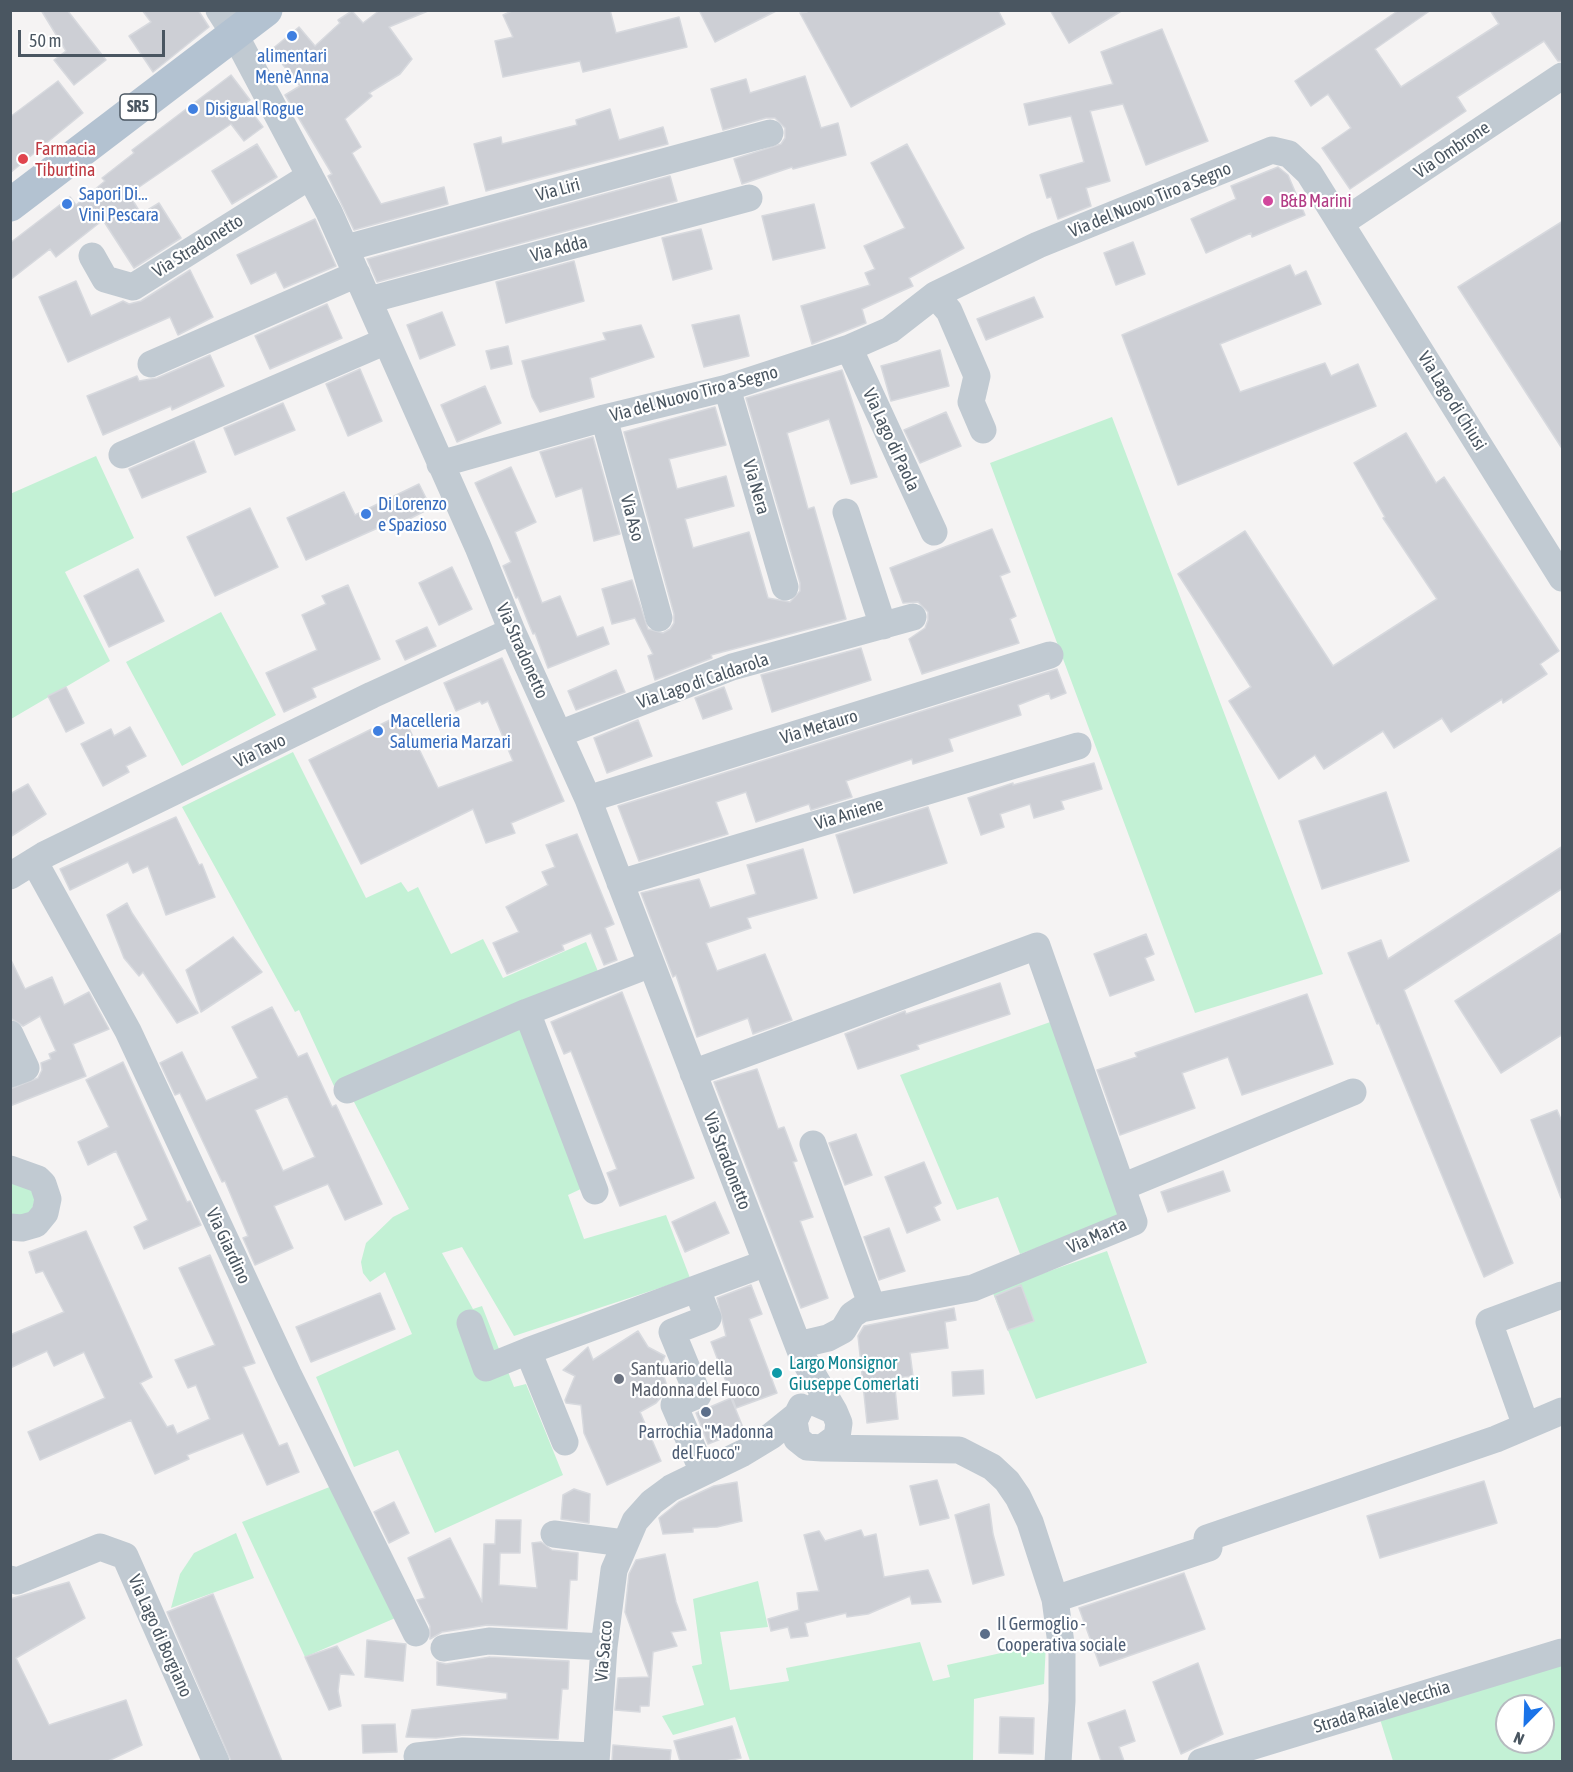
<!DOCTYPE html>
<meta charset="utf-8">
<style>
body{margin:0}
#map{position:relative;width:1573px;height:1772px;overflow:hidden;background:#f5f3f3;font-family:"Asap Condensed",sans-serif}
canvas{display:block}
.frame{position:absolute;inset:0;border:12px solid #4a5661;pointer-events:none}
.north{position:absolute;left:1495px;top:1694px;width:60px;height:60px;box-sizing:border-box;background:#fff;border:2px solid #b7bbc0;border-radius:50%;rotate:203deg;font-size:16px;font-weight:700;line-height:24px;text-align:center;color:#4a5661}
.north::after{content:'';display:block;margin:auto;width:21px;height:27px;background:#1a73e8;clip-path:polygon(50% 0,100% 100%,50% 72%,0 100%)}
.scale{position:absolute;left:18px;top:30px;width:147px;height:27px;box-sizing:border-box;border:3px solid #4a5661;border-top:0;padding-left:8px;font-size:18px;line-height:21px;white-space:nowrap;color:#4a5661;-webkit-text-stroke:4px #fff;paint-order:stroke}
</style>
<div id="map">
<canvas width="1573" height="1772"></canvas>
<div class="frame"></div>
<div class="north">N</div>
<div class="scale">50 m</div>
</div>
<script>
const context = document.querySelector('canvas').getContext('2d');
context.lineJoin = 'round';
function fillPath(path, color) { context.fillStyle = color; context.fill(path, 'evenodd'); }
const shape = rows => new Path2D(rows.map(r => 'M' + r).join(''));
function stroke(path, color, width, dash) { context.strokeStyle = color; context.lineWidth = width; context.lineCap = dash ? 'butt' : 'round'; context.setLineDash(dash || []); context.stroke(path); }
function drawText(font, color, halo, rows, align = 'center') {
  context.font = font + ' "Asap Condensed",sans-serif'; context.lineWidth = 4.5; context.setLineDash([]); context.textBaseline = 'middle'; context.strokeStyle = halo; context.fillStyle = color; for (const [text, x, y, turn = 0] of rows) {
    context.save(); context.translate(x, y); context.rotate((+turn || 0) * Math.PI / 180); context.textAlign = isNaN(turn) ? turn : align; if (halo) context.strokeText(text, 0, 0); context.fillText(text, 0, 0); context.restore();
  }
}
fillPath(shape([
 [1112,417,1323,974,1195,1013,990,463],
 [96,456,134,538,65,572,110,661,11,719,10,494],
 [221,612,276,715,182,766,126,662],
 [293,752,366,898,401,882,408,892,418,887,451,954,483,939,503,978,586,942,599,974,334,1086,299,1010,295,1012,182,807],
 [1056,1020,1124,1216,1020,1254,998,1197,957,1210,900,1075],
 [522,1023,583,1188,568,1195,584,1239,666,1215,690,1278,514,1336,462,1247,442,1253,473,1309,482,1306,514,1387,526,1384,563,1475,435,1533,398,1450,354,1467,316,1377,412,1334,385,1272,370,1282,363,1273,361,1262,366,1243,393,1217,409,1209,352,1098],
 [10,1182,30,1188,35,1198,31,1214,11,1217],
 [1107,1251,1147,1363,1036,1399,992,1291],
 [337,1484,400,1616,305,1657,242,1522],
 [236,1533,254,1578,171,1608,180,1574,194,1553],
 [758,1581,768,1627,720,1632,730,1690,789,1681,786,1668,920,1642,933,1681,950,1677,947,1665,1046,1643,1044,1684,974,1699,973,1761,750,1761,735,1717,673,1735,662,1716,704,1705,692,1666,702,1664,693,1599],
 [1562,1657,1562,1761,1393,1761,1379,1716],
 [1507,1706,1543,1706,1543,1742,1507,1742]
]), '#c3f1d5');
const building = shape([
 [41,10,67,10,106,60,74,85,54,60,66,51,41,10],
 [142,10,198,10,209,27,153,72,129,36,151,22,142,10],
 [380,10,428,11,389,27,412,59,400,74,369,93,372,96,345,119,361,147,352,153,381,204,444,187,448,204,354,230,328,176,332,174,285,95,300,86,271,50,299,27,315,46,340,23,338,20,352,11,363,23,380,10],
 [514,10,610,10,616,33,679,17,687,47,583,72,580,61,503,77,495,41,513,37,503,15,514,10],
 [699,10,778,10,715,42,699,10],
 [806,10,998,10,1005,24,851,107,800,13,807,12,806,10],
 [1050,10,1123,10,1069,43,1050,10],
 [1399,10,1431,10,1375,49,1401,87,1499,24,1490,10,1563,10,1563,61,1558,61,1544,41,1457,97,1466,111,1350,189,1322,148,1351,128,1328,94,1311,106,1295,81,1399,10],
 [1162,29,1208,141,1146,165,1123,104,1090,111,1110,181,1086,188,1091,206,1058,219,1051,197,1047,198,1040,175,1084,162,1071,116,1029,125,1024,104,1113,84,1101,52,1162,29],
 [231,75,250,100,245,103,263,127,244,141,231,124,129,194,141,214,159,203,181,238,134,268,103,220,56,257,50,249,10,280,10,243,70,197,76,205,105,181,102,178,134,153,132,150,231,75],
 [805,76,821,128,838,123,846,155,793,169,792,167,742,184,734,159,781,144,785,138,785,128,775,118,766,118,723,130,711,89,746,79,750,93,805,76],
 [58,81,83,113,10,173,10,117,58,81],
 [610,109,619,140,663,127,668,144,486,191,474,144,501,137,502,144,577,125,576,120,610,109],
 [257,144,277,177,232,204,212,171,257,144],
 [907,144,964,248,909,278,913,286,862,309,866,323,812,344,801,306,870,285,865,273,875,269,864,246,905,228,871,163,907,144],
 [1278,167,1288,175,1305,215,1252,237,1251,233,1206,253,1191,219,1236,199,1231,186,1278,167],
 [670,176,677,201,377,282,367,259,670,176],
 [814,204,825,248,773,260,762,216,814,204],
 [315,219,336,266,284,288,276,272,251,284,237,255,315,219],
 [1563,221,1563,450,1458,287,1563,221],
 [701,229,712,269,673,280,662,238,701,229],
 [1133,242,1145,274,1116,285,1104,253,1133,242],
 [574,261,584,301,506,323,496,282,574,261],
 [1290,265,1295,276,1306,271,1321,304,1220,344,1240,392,1325,363,1331,376,1358,364,1376,406,1178,485,1122,335,1290,265],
 [190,270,213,317,178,335,170,317,68,362,39,297,76,281,91,316,123,301,129,304,141,301,190,270],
 [1034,297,1043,317,986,340,977,319,1034,297],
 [327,304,342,338,270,369,255,336,327,304],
 [442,312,455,345,420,359,407,325,442,312],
 [739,315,749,356,704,367,692,325,739,315],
 [641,325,654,357,590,378,594,397,540,412,532,397,522,361,606,340,603,333,641,325],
 [508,346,512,364,491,369,486,351,508,346],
 [940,350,949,386,891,401,881,366,940,350],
 [210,355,224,386,172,410,171,406,103,435,87,396,137,376,139,381,157,378,210,355],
 [360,369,382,421,348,436,326,384,360,369],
 [842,370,877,477,851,484,829,419,787,433,808,509,814,507,846,619,711,655,712,658,655,680,648,656,653,654,635,618,612,624,602,589,632,580,648,629,663,633,670,629,674,623,674,614,624,432,715,407,726,445,669,459,677,489,726,476,734,506,685,519,693,548,749,532,768,598,790,602,800,591,800,583,746,398,842,370],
 [485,386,501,423,457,442,441,405,485,386],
 [283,403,295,430,235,455,224,428,283,403],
 [946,412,961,446,920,463,904,430,946,412],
 [1406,433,1436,483,1444,477,1559,651,1540,664,1547,674,1503,703,1502,699,1451,732,1442,718,1394,748,1383,731,1324,769,1315,755,1279,779,1229,701,1251,687,1178,574,1245,531,1333,666,1437,599,1383,518,1385,517,1354,463,1406,433],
 [593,437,620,534,594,541,582,488,556,497,540,452,593,437],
 [194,441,206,472,142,498,129,469,194,441],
 [511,467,536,522,515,532,542,603,560,596,577,637,603,627,609,644,548,668,535,633,533,634,518,597,516,598,503,566,511,562,475,483,511,467],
 [419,484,431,508,391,528,389,523,306,560,287,518,344,492,355,515,419,484],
 [250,508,278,567,215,596,187,537,250,508],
 [992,529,1010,572,1000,576,1016,616,1010,619,1019,643,922,674,909,639,925,628,928,620,928,612,918,602,903,603,890,568,992,529],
 [452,567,472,609,439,625,419,583,452,567],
 [138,569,164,621,109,647,84,596,138,569],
 [348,585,380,659,312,688,316,697,284,712,266,673,317,650,302,615,326,604,322,596,348,585],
 [427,627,436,646,405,660,396,641,427,627],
 [861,648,871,680,772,712,761,675,861,648],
 [502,658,564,801,511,823,515,833,486,843,473,809,361,864,309,760,402,714,438,788,513,761,488,701,482,704,480,701,456,711,444,683,502,658],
 [1057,669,1066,693,1051,699,1049,693,1018,705,1021,715,949,739,953,751,913,764,912,759,846,781,852,797,811,810,809,804,756,822,746,792,716,802,728,834,639,861,618,806,1057,669],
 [616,670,625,692,576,710,568,691,616,670],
 [66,687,84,723,66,732,48,696,66,687],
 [724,687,732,709,703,719,695,698,724,687],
 [638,720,652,756,607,773,594,738,638,720],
 [130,727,146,756,126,766,129,772,103,786,81,744,111,729,114,736,130,727],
 [1094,763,1102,789,1061,801,1064,809,1034,818,1030,804,1000,814,1004,827,981,835,968,798,1013,783,1013,785,1094,763],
 [28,784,46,814,10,837,10,794,28,784],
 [1386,792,1409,861,1322,889,1299,821,1386,792],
 [928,807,947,863,854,893,836,835,928,807],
 [176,817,199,865,202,864,215,897,166,915,148,866,133,873,128,862,70,890,60,869,176,817],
 [577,834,614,924,605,928,617,960,604,965,591,933,562,945,564,950,507,974,493,943,519,932,506,907,548,885,542,872,555,867,546,845,577,834],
 [1563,846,1563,888,1404,990,1513,1263,1484,1277,1379,1023,1377,1024,1348,953,1381,940,1388,959,1563,846],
 [803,849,817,898,747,918,751,928,706,943,717,971,765,954,792,1020,753,1034,748,1018,697,1037,676,975,673,977,641,893,699,879,710,908,756,894,747,865,803,849],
 [127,903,132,913,198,1013,177,1023,143,972,139,976,124,958,107,915,127,903],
 [1563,932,1563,1034,1501,1073,1455,1001,1563,932],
 [1146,934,1154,954,1145,958,1154,980,1110,996,1094,954,1146,934],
 [233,937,262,972,201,1012,186,970,233,937],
 [10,958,25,989,52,977,64,1005,89,992,109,1029,73,1044,86,1076,10,1106,10,1089,38,1078,42,1070,41,1063,51,1059,49,1054,56,1051,40,1016,23,1026,10,1018,10,958],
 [1000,983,1010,1014,917,1045,919,1049,858,1069,845,1034,905,1011,906,1014,1000,983],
 [622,992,694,1178,620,1206,607,1173,617,1169,571,1051,564,1054,551,1022,622,992],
 [1307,994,1333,1064,1242,1095,1228,1057,1182,1073,1195,1108,1120,1135,1097,1070,1137,1057,1135,1053,1307,994],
 [272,1007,298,1057,307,1053,332,1107,336,1105,382,1204,345,1220,328,1184,274,1206,293,1248,255,1265,243,1238,248,1236,225,1181,222,1182,180,1093,175,1095,160,1063,182,1052,206,1101,258,1078,232,1027,272,1007],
 [287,1096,315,1157,283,1171,255,1110,287,1096],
 [123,1062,187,1202,190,1201,201,1225,144,1249,134,1227,148,1220,116,1151,88,1165,78,1142,109,1127,86,1080,123,1062],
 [757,1069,778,1129,784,1127,797,1161,793,1162,813,1217,800,1221,828,1298,801,1308,714,1082,757,1069],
 [1557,1110,1563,1124,1561,1198,1531,1120,1557,1110],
 [856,1134,872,1175,845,1185,829,1143,856,1134],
 [924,1162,941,1203,934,1207,940,1220,907,1233,885,1177,924,1162],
 [1223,1171,1230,1191,1168,1212,1161,1192,1223,1171],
 [715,1202,729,1233,685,1252,672,1222,715,1202],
 [889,1228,905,1271,879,1280,864,1237,889,1228],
 [86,1231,152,1377,140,1383,167,1427,173,1425,177,1434,210,1419,196,1385,188,1388,175,1360,215,1345,179,1268,210,1255,255,1363,243,1367,279,1446,287,1443,299,1472,267,1485,243,1433,187,1455,189,1459,155,1474,131,1420,40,1460,28,1432,105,1398,84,1352,54,1366,47,1351,10,1368,10,1335,64,1312,43,1271,36,1273,29,1252,86,1231],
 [751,1285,762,1314,749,1319,777,1393,736,1408,711,1342,726,1336,717,1298,751,1285],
 [1021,1285,1034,1321,1008,1330,995,1296,1021,1285],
 [380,1293,395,1329,311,1362,296,1327,380,1293],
 [954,1308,956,1320,945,1322,948,1348,910,1353,913,1376,894,1378,898,1419,867,1423,858,1336,864,1326,954,1308],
 [638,1331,648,1347,665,1356,662,1363,669,1369,663,1374,666,1383,664,1394,656,1403,640,1412,661,1461,607,1485,584,1433,581,1405,566,1403,565,1400,575,1376,563,1370,588,1347,593,1360,638,1331],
 [983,1370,984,1394,953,1396,952,1372,983,1370],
 [731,1398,744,1430,708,1444,696,1413,731,1398],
 [937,1480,949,1518,920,1525,910,1486,937,1480],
 [1484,1481,1497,1523,1380,1558,1367,1516,1484,1481],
 [737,1482,742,1521,717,1527,693,1528,693,1532,663,1534,659,1518,679,1502,714,1486,737,1482],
 [574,1489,590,1494,589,1523,561,1519,563,1495,574,1489],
 [394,1502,409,1533,389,1543,374,1512,394,1502],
 [989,1504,993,1534,1004,1575,973,1584,955,1515,989,1504],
 [496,1520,521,1520,520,1553,500,1553,499,1585,537,1588,532,1543,541,1542,552,1550,578,1553,577,1580,570,1580,567,1629,487,1625,442,1632,430,1639,430,1626,417,1600,425,1598,408,1558,450,1538,482,1602,484,1544,495,1544,496,1520],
 [861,1530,864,1537,876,1534,884,1577,928,1570,941,1602,912,1604,910,1596,868,1614,847,1617,846,1613,805,1623,808,1636,791,1638,788,1627,771,1631,768,1619,799,1610,797,1593,819,1591,804,1535,819,1531,825,1541,861,1530],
 [665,1554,676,1602,686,1630,671,1632,677,1646,653,1652,649,1706,640,1706,640,1712,615,1710,618,1678,649,1677,625,1612,629,1574,636,1560,665,1554],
 [1184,1573,1205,1629,1100,1666,1079,1608,1184,1573],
 [69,1582,85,1618,16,1658,49,1725,126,1700,142,1745,108,1761,10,1761,10,1599,69,1582],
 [213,1594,282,1761,231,1761,167,1612,213,1594],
 [367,1640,406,1644,403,1681,365,1677,367,1640],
 [337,1646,354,1675,340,1674,338,1691,341,1706,329,1710,305,1657,337,1646],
 [490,1657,569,1661,568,1689,562,1689,558,1739,464,1735,436,1738,406,1737,412,1710,507,1699,507,1693,437,1685,437,1662,446,1664,490,1657],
 [1198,1663,1223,1734,1181,1754,1153,1682,1198,1663],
 [1125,1710,1135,1741,1119,1747,1124,1761,1101,1761,1088,1723,1125,1710],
 [1000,1717,1034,1718,1033,1754,999,1753,1000,1717],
 [395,1724,397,1752,363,1753,362,1725,395,1724],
 [732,1726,741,1758,726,1761,680,1761,674,1741,732,1726],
 [613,1745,671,1750,670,1761,612,1761,613,1745]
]);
fillPath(building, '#cdcfd5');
stroke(building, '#d7d9de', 1.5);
stroke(shape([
 [219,10,235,35,329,212,478,547,512,631,588,799,803,1358,834,1411],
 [1341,223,1562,76],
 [346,248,770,133],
 [92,256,105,279,133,287,310,176],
 [935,295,949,311,977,376,971,402,983,430],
 [369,300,749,198],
 [849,348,934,532],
 [151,364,357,274],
 [727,388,785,587],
 [604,418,659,618],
 [122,455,386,341],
 [440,464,604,418,727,388,849,348,890,330,935,295,1038,245,1272,150,1289,154,1309,173,1562,578],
 [846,512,883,626],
 [559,734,732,667,913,617],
 [588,799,1050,655],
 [34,861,128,1031,288,1374,416,1633],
 [10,876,44,855,372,695,512,631],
 [620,883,1078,746],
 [527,1012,595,1191],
 [10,1034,26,1068,10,1074],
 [693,1073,1037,946,1134,1222,973,1288,861,1309,852,1315,843,1330,828,1338,798,1345],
 [347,1090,527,1012,651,964],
 [813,1144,872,1306],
 [10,1169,38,1179,43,1184,48,1199,45,1213,36,1224,22,1228,10,1227],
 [1122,1187,1353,1092],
 [697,1289,708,1318,672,1332,698,1395,674,1405,703,1472],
 [470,1323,486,1368,528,1351],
 [801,1407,794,1421,797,1439,807,1447,822,1448,837,1437,839,1423,834,1411,818,1404],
 [1526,1426,1489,1322,1562,1295],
 [565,1442,528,1351,766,1263],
 [822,1448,959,1450,992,1467,1007,1481,1018,1497,1030,1522,1055,1599,1062,1651,1062,1701,1058,1762],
 [554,1534,624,1543],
 [10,1579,17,1581,100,1547,125,1556,216,1762],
 [1055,1599,1209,1548,1207,1538,1496,1439,1562,1411],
 [444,1648,489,1641,604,1647],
 [417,1756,463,1751,596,1756],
 [596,1762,604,1647,614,1570,635,1521,652,1502,671,1488,743,1453,771,1436,797,1415],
 [1201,1762,1562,1652]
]), '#c1cad2', 27);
stroke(shape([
 [10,205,266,10]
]), '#b3c2d1', 33);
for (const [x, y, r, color] of [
 [292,36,6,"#3f7fe0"],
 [193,109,6,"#3f7fe0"],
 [23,159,6,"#e0444e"],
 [1268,201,6,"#d1479c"],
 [67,204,6,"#3f7fe0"],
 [366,514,6,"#3f7fe0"],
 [378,731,6,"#3f7fe0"],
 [777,1373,6,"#0f9aa8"],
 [619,1379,6,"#6b7280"],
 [706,1412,6,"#5c6f8a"],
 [985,1634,6,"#5c6f8a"]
]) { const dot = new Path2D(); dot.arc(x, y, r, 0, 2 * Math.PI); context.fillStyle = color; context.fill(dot); stroke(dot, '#fff', 2); }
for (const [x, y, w] of [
 [138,107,36]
]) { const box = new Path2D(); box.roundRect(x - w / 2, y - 13, w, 26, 4.5); context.fillStyle = '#fff'; context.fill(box); stroke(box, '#4a5661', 1.5); }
drawText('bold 16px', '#4a5661', null, [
 ["SR5",138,107]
]);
drawText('18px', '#366cbe', '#fff', [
 ["alimentari",292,56,"center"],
 ["Menè Anna",292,77,"center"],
 ["Disigual Rogue",205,109],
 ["Sapori Di...",79,194],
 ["Vini Pescara",79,215],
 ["Di Lorenzo",378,504],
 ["e Spazioso",378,525],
 ["Macelleria",390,721],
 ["Salumeria Marzari",390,742]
], 'left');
drawText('18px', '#be3a42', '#fff', [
 ["Farmacia",35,149],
 ["Tiburtina",35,170]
], 'left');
drawText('18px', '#4a5661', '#fff', [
 ["Via Ombrone",1452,150,-34],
 ["Via Liri",558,190,-15],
 ["Via del Nuovo Tiro a Segno",1150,200,-22],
 ["Via Stradonetto",198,246,-32],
 ["Via Adda",559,249,-15],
 ["Via del Nuovo Tiro a Segno",694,394,-15],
 ["Via Lago di Chiusi",1452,401,58],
 ["Via Lago di Paola",891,440,65],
 ["Via Nera",756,487,74],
 ["Via Aso",632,518,75],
 ["Via Stradonetto",522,651,66],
 ["Via Lago di Caldarola",703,681,-19],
 ["Via Metauro",819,727,-17],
 ["Via Tavo",260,751,-26],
 ["Via Aniene",849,814,-17],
 ["Via Stradonetto",727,1161,69],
 ["Via Marta",1097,1236,-24],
 ["Via Giardino",228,1246,65],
 ["Via Lago di Borgiano",160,1636,66],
 ["Via Sacco",604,1651,-85],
 ["Strada Raiale Vecchia",1382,1707,-17]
]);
drawText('18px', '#b23c85', '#fff', [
 ["B&B Marini",1280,201]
], 'left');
drawText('18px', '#0d838f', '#fff', [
 ["Largo Monsignor",789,1363],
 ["Giuseppe Comerlati",789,1384]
], 'left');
drawText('18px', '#5b616d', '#fff', [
 ["Santuario della",631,1369],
 ["Madonna del Fuoco",631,1390]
], 'left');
drawText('18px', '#4e5e75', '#fff', [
 ["Parrochia \"Madonna",706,1432],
 ["del Fuoco\"",706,1453],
 ["Il Germoglio -",997,1624,"left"],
 ["Cooperativa sociale",997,1645,"left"]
]);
</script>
